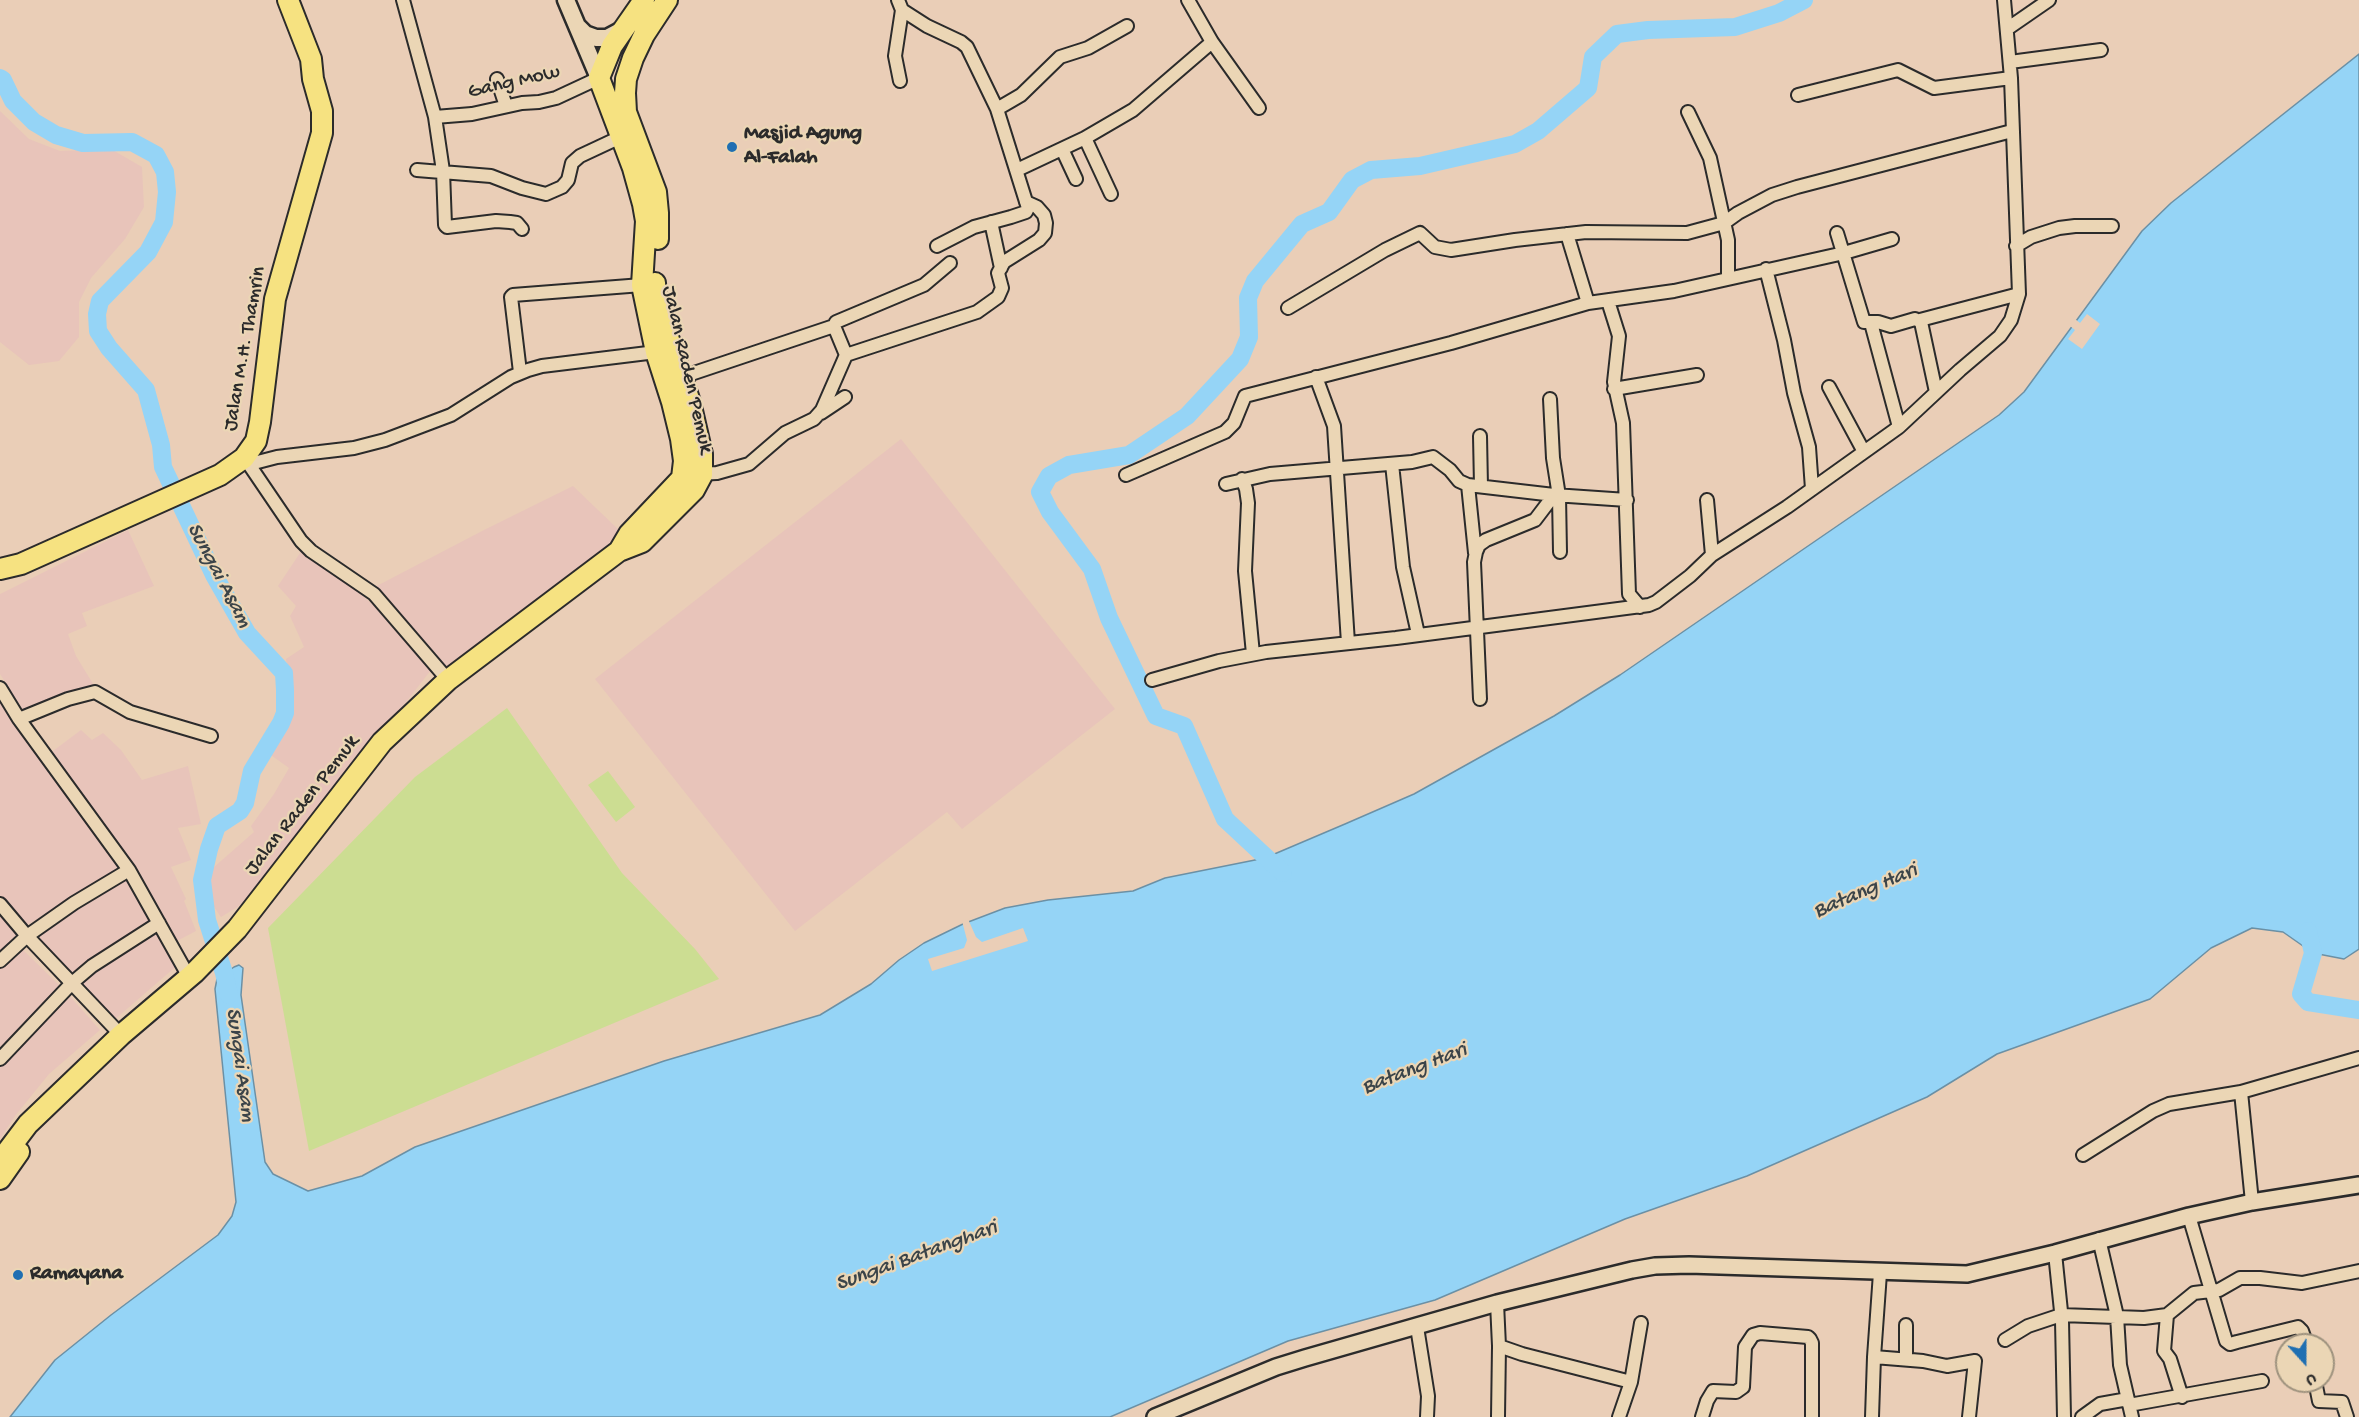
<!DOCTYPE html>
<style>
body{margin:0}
#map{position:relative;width:2359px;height:1417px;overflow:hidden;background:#eaceb7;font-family:"Gochi Hand",sans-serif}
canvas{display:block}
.north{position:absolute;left:2275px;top:1333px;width:60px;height:60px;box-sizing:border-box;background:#ebd6b5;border:2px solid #9e927e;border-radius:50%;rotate:159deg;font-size:16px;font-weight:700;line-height:24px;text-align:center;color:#2b2b2b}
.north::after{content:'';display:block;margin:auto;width:21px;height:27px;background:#1f6fb2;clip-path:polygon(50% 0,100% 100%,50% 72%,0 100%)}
</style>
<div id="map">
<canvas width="2359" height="1417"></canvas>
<div class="north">U</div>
</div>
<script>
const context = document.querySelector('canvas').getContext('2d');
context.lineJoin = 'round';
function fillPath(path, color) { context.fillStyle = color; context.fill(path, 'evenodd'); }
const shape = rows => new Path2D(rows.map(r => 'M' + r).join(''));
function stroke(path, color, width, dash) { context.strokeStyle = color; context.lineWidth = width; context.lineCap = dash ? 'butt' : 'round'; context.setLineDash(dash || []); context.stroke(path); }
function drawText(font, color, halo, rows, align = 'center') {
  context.font = font + ' "Gochi Hand",sans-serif'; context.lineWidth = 4.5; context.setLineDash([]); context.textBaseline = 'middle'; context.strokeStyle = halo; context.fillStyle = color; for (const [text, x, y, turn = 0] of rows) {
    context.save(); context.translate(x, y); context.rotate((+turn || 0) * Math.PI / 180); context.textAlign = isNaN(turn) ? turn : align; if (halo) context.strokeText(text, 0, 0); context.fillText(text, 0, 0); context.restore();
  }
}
fillPath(shape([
 [0,111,29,139,60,151,111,149,142,167,144,207,125,239,91,278,79,302,79,337,59,361,29,365,0,342],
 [901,439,1115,709,962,829,947,812,795,931,595,679],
 [573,486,622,533,612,549,445,675,369,590,484,530],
 [128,530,154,586,82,613,87,626,68,634,76,656,95,687,25,713,0,674,0,594],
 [302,550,347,582,372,604,431,670,283,860,239,906,221,917,197,882,254,832,251,826,274,794,289,768,261,748,283,717,288,671,286,659,304,647,290,616,296,606,278,586],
 [0,696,122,868,24,927,0,951],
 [81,730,92,740,103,733,121,750,142,780,188,766,201,824,178,828,191,860,171,867,186,899,184,901,196,931,175,942,49,754],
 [127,875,155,921,70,979,29,937],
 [158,927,180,963,113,1021,75,983],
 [19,946,60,986,4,1050,0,1046,0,965],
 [67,993,100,1030,49,1074,15,1116,0,1139,0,1058]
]), '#e8c4ba');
fillPath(shape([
 [507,708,622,873,695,949,719,979,309,1151,268,928,415,777],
 [608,771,635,807,616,822,588,785]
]), '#ccdd92');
const water = shape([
 [2359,54,2359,949,2344,959,2313,953,2283,932,2252,928,2211,948,2150,999,1997,1054,1927,1097,1747,1176,1625,1219,1435,1300,1288,1341,1110,1417,10,1417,55,1360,111,1315,218,1235,232,1216,236,1202,215,989,217,979,234,967,239,965,243,968,241,995,265,1162,273,1174,308,1191,362,1176,415,1147,664,1061,820,1015,871,984,899,960,924,943,963,924,1005,908,1048,900,1133,891,1165,878,1265,858,1345,824,1414,794,1554,716,1620,675,1999,415,2024,392,2142,231,2171,203,2359,54]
]);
fillPath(water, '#95d4f6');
stroke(water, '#6b90a5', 1.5);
fillPath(shape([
 [2087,314,2100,324,2082,349,2068,339,2075,330,2070,326,2075,319,2080,323],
 [968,919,976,937,982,942,1023,928,1028,941,932,971,928,959,964,948,967,940,962,921]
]), '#eaceb7');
stroke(shape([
 [0,78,3,80,13,101,34,122,56,135,83,143,132,142,156,155,165,172,167,192,164,222,148,252,100,301,97,314,98,331,109,348,146,390,161,445,163,467,214,575,247,633,284,673,285,690,285,713,281,723,252,771,245,803,240,811,217,826,209,849,202,880,207,920,224,973,229,995],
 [1283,873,1225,819,1184,726,1156,716,1109,618,1092,569,1050,512,1040,492,1049,476,1069,465,1129,455,1187,416,1240,359,1249,337,1248,298,1255,281,1302,224,1329,212,1352,180,1371,170,1420,166,1515,144,1538,131,1588,88,1593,57,1617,34,1648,30,1735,27,1779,13,1804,0],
 [2308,931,2313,953,2301,994,2308,1002,2359,1010]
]), '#95d4f6', 18);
const minor = shape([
 [403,0,435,117,443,171,445,225,447,227,496,221,510,222,517,223,522,229],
 [898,0,902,10,927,26,961,42,967,47,997,109,1028,208,1026,212,1011,217,974,227,937,246],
 [1188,0,1212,42,1259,108],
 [2007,29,2049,0],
 [2010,62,2101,50],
 [497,79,506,106],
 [900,81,895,56,902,10],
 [1798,95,1898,70,1934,88,2011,78],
 [997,109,1021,95,1060,57,1088,48,1127,26],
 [1688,112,1710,158,1728,240,1728,278],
 [435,117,472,114,522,103,539,102,556,98,599,78],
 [1085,138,1111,194],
 [1062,149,1076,179],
 [417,170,491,176,522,188,546,194,562,187,568,180,572,163,580,156,627,134],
 [1017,170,1085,138,1133,110,1212,42],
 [991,222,1001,268],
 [1837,233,1864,322,1878,322,1891,326,1915,319,1921,322,1936,392],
 [1567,234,1588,303],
 [2016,246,2031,237,2059,228,2075,226,2112,226],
 [1766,269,1784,340,1794,393,1809,447,1812,489],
 [1608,301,1619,336,1614,382,1623,423,1629,594,1640,607],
 [1288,308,1385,250,1420,233,1435,247,1451,250,1515,240,1586,232,1687,233,1724,223,1738,213,1772,195,1797,187,2012,131],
 [1920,320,2019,294],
 [1871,323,1899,427],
 [834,326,846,355],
 [520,372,511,297,513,295,642,285],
 [682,377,834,326,836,322,924,285,950,263],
 [1316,377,1334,426,1348,643],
 [1829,387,1864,452],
 [1614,389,1697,375],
 [1550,399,1553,458,1559,496,1560,552],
 [821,413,845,397],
 [1480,436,1481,486],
 [246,460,301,541,311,551,374,594,448,680],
 [250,464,277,457,354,448,385,440,451,415,511,377,528,370,542,366,656,352],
 [1392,464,1403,567,1418,634],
 [696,474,717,473,749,464,785,433,814,419,822,410,846,355,977,312,998,297,1002,288,998,273,1004,262,1039,240,1045,233,1046,223,1044,215,1037,207,1026,202],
 [1126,475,1225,432,1234,423,1245,396,1451,343,1588,303,1674,291,1844,253,1892,239],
 [1242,479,1246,489,1248,503,1245,571,1253,654],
 [1226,484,1270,474,1412,462,1433,457,1450,470,1459,481,1468,485,1554,495,1627,500],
 [1468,485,1475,553],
 [1707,500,1712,555],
 [1152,680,1219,661,1266,652,1396,638,1649,605,1656,602,1690,576,1712,555,1787,507,1899,427,1960,370,2000,336,2011,320,2019,294,2011,78,2004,0],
 [0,688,19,719,129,870,189,977],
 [1480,699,1474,562,1476,552,1479,545,1486,540,1535,520,1554,495],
 [19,719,68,699,95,692,130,712,211,736],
 [0,904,27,936,121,1035],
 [0,961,27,936,74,903,129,870],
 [0,1059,72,983,92,966,159,923],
 [2083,1155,2153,1111,2169,1104,2241,1092],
 [2252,1202,2241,1092,2359,1058],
 [2189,1216,2226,1341,2230,1344,2237,1342,2298,1327,2302,1331,2307,1345],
 [2099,1239,2117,1316,2120,1365,2132,1417],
 [2055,1253,2062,1321,2064,1417],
 [1497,1303,1499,1346,1498,1417],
 [2167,1315,2164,1351,2170,1359,2182,1397],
 [1906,1325,1906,1359],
 [1417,1327,1428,1396,1427,1417],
 [2005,1340,2028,1326,2061,1315,2144,1318,2167,1315,2194,1293,2219,1290,2240,1278,2260,1278,2302,1283,2359,1271],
 [1499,1346,1522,1354,1631,1382],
 [1874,1357,1923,1361,1947,1366,1975,1361,1969,1417],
 [2315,1381,2319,1401,2342,1402,2347,1417],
 [2129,1405,2262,1381],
 [1619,1417,1631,1382,1641,1323],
 [1702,1417,1707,1401,1713,1391,1736,1392,1743,1387,1745,1347,1753,1335,1760,1333,1808,1337,1810,1339,1812,1343,1812,1417],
 [1872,1417,1874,1357,1880,1273],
 [2082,1417,2100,1404,2128,1399]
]);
const tertiary = shape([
 [1155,1417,1276,1367,1305,1358,1497,1303,1632,1270,1655,1266,1689,1265,1967,1274,2055,1253,2189,1216,2252,1202,2359,1185]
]);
const secondary = shape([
 [566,0,599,78],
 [578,27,585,34,596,38,607,38,622,30]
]);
const trunk = shape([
 [658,239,658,213,656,192,626,112,625,93,626,79,633,58,644,35,667,0],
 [619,551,642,542,694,490,702,475,702,454,690,402,665,328,656,298,655,283],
 [0,569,21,564,220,475,244,458,256,441,260,422,275,299,322,133,322,111,313,79,311,59,288,0],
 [0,1161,28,1124,121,1035,194,973,237,929,382,742,448,680,619,551,629,534,682,478,684,461,681,439,672,402,656,352,642,285,646,221,643,204,633,168,599,78,612,46,644,0],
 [0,1179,19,1152]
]);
stroke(minor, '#2b2b2b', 16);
stroke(tertiary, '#2b2b2b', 20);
stroke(secondary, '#2b2b2b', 21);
stroke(trunk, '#2b2b2b', 24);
stroke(minor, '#ebd6b5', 12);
stroke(tertiary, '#ebd6b5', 15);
stroke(secondary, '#ebd6b5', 16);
stroke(trunk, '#f6e281', 20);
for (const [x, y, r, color] of [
 [732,147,6,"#1f6fb2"],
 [18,1275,6,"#1f6fb2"]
]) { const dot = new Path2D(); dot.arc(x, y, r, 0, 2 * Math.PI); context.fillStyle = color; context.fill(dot); stroke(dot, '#ebd6b5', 2); }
drawText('21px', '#2b2b2b', '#ebd6b5', [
 ["Gang Mow",514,83,-13],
 ["Jalan M.H. Thamrin",246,349,-80],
 ["Jalan Raden Pemuk",686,370,77],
 ["Jalan Raden Pemuk",303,806,-52]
]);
drawText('bold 21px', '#2b2b2b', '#ebd6b5', [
 ["Masjid Agung",744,135],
 ["Al-Falah",744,159],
 ["Ramayana",30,1275]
], 'left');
drawText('italic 22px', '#3b4449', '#ebd6b5', [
 ["Sungai Asam",218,576,62],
 ["Batang Hari",1866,892,-23],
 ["Sungai Asam",239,1065,82],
 ["Batang Hari",1415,1070,-21],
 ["Sungai Batanghari",917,1257,-20]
]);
</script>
